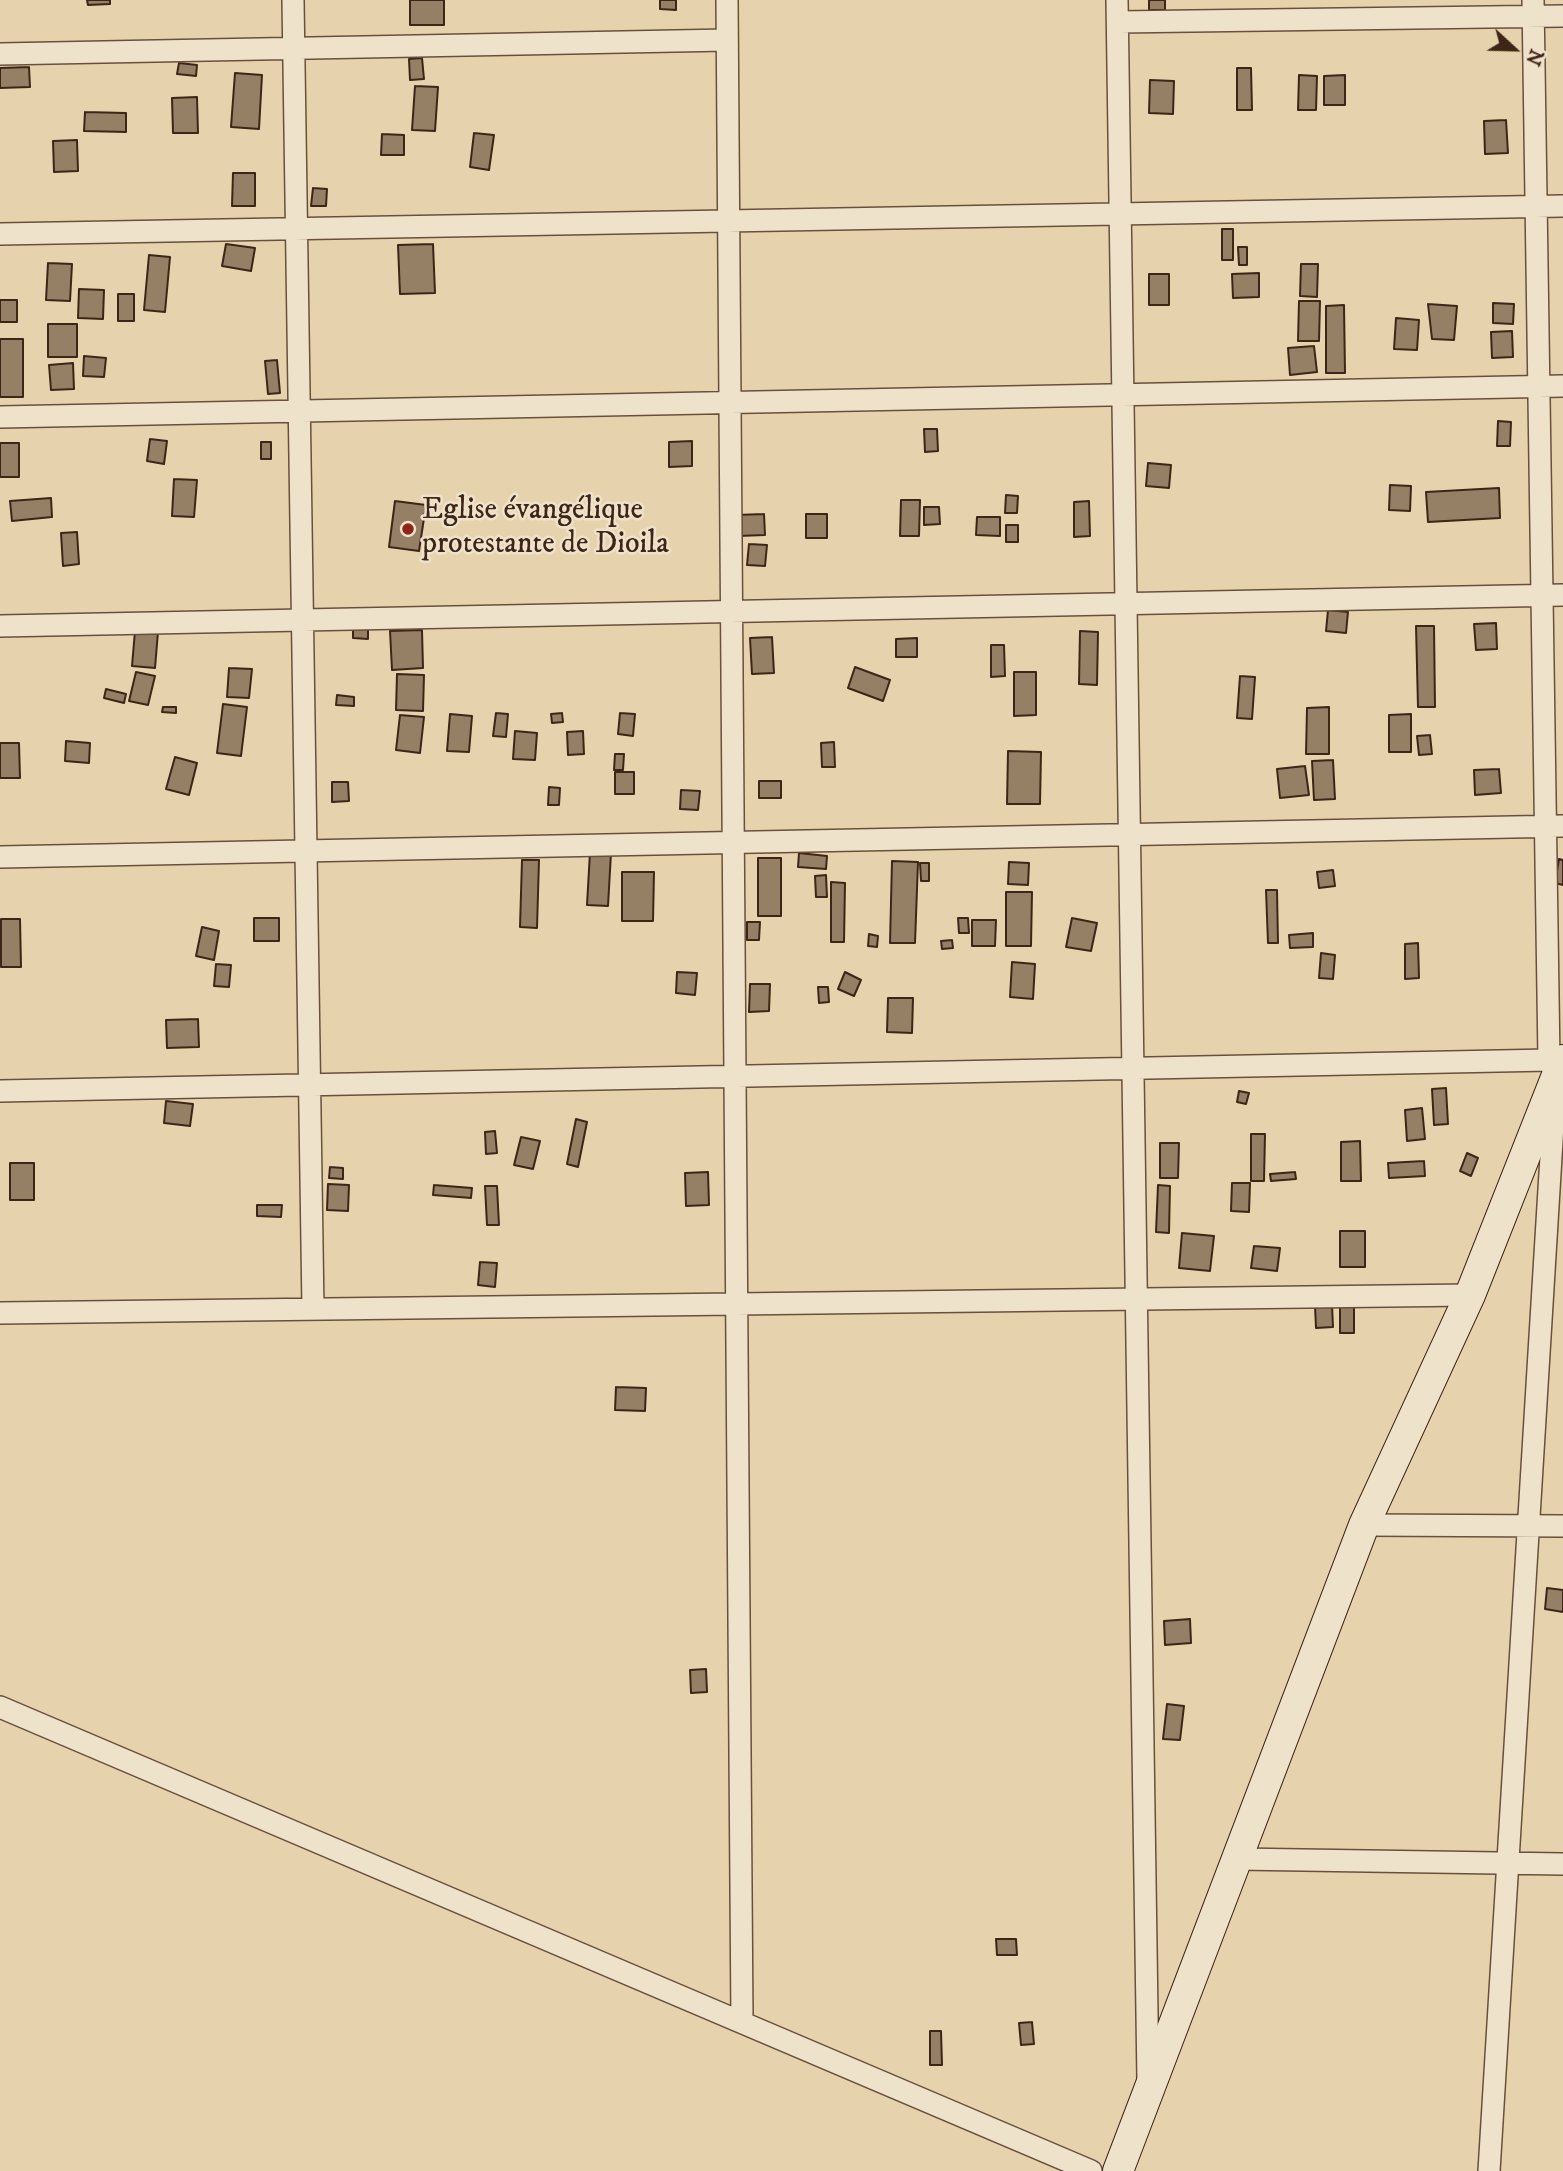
<!DOCTYPE html>
<meta charset="utf-8">
<style>
body{margin:0}
#map{position:relative;width:1563px;height:2171px;overflow:hidden;background:#e6d3ad;font-family:"IM FELL DW Pica",serif}
canvas{display:block}
.north{position:absolute;left:1479px;top:14px;width:70px;height:70px;-webkit-text-stroke:5px #efe2ca;paint-order:stroke;rotate:112deg;font-size:19px;font-weight:700;line-height:28px;text-align:center;color:#3e2518}
.north::after{content:'';display:block;margin:auto;width:24px;height:32px;background:#3e2518;clip-path:polygon(50% 0,100% 100%,50% 72%,0 100%)}
</style>
<div id="map">
<canvas width="1563" height="2171"></canvas>
<div class="north">N</div>
</div>
<script>
const context = document.querySelector('canvas').getContext('2d');
context.lineJoin = 'round';
function fillPath(path, color) { context.fillStyle = color; context.fill(path, 'evenodd'); }
const shape = rows => new Path2D(rows.map(r => 'M' + r).join(''));
function stroke(path, color, width, dash) { context.strokeStyle = color; context.lineWidth = width; context.lineCap = dash ? 'butt' : 'round'; context.setLineDash(dash || []); context.stroke(path); }
function drawText(font, color, halo, rows, align = 'center') {
  context.font = font + ' "IM FELL DW Pica",serif'; context.lineWidth = 5; context.setLineDash([]); context.textBaseline = 'middle'; context.strokeStyle = halo; context.fillStyle = color; for (const [text, x, y, turn = 0] of rows) {
    context.save(); context.translate(x, y); context.rotate((+turn || 0) * Math.PI / 180); context.textAlign = isNaN(turn) ? turn : align; if (halo) context.strokeText(text, 0, 0); context.fillText(text, 0, 0); context.restore();
  }
}
const building = shape([
 [87,0,110,0,110,4,88,5,87,0],
 [410,0,444,0,444,25,410,25,410,0],
 [660,0,676,0,676,10,660,9,660,0],
 [1149,0,1165,0,1165,10,1149,10,1149,0],
 [422,58,424,79,410,80,409,59,422,58],
 [179,63,197,65,196,76,177,74,179,63],
 [29,67,30,87,0,88,0,68,29,67],
 [1237,68,1251,68,1252,110,1237,110,1237,68],
 [235,73,262,75,259,129,231,127,235,73],
 [1299,75,1317,76,1316,110,1298,110,1299,75],
 [1345,75,1345,105,1324,105,1324,76,1345,75],
 [1150,80,1174,81,1173,114,1149,113,1150,80],
 [415,86,438,87,435,131,412,130,415,86],
 [197,97,198,133,173,133,172,98,197,97],
 [85,112,126,113,126,132,84,131,85,112],
 [1506,120,1508,153,1485,154,1484,121,1506,120],
 [474,133,494,135,489,170,470,167,474,133],
 [382,134,404,135,404,155,381,155,382,134],
 [77,140,78,171,54,172,53,141,77,140],
 [233,173,255,173,255,206,232,206,233,173],
 [313,188,327,189,326,206,311,206,313,188],
 [1222,229,1233,229,1233,260,1222,260,1222,229],
 [226,244,255,248,251,271,222,266,226,244],
 [433,244,435,293,400,294,398,245,433,244],
 [1238,247,1247,247,1247,265,1239,265,1238,247],
 [149,255,170,257,165,312,144,310,149,255],
 [48,263,72,264,70,301,46,300,48,263],
 [1301,264,1318,264,1317,297,1300,296,1301,264],
 [1259,273,1259,297,1233,298,1232,274,1259,273],
 [1149,274,1169,274,1169,305,1149,305,1149,274],
 [79,289,104,290,103,319,78,318,79,289],
 [118,294,134,294,134,321,118,321,118,294],
 [0,300,17,300,17,322,0,322,0,300],
 [1299,301,1320,301,1319,341,1298,341,1299,301],
 [1493,303,1514,304,1513,324,1493,323,1493,303],
 [1428,304,1457,306,1454,340,1432,339,1428,304],
 [1344,305,1345,373,1326,373,1326,306,1344,305],
 [1396,318,1419,320,1417,350,1394,349,1396,318],
 [48,324,77,324,77,357,48,357,48,324],
 [1512,331,1513,357,1492,358,1491,332,1512,331],
 [0,339,23,339,23,397,0,397,0,339],
 [1314,346,1317,372,1290,375,1288,348,1314,346],
 [84,356,106,358,104,377,83,376,84,356],
 [277,360,280,393,268,394,265,361,277,360],
 [73,363,74,389,51,390,49,365,73,363],
 [1498,421,1511,422,1510,446,1497,446,1498,421],
 [924,429,937,429,938,451,925,452,924,429],
 [150,439,167,441,164,464,147,461,150,439],
 [692,441,692,466,669,467,669,442,692,441],
 [261,442,271,442,271,459,261,459,261,442],
 [0,443,19,443,19,477,0,477,0,443],
 [1148,463,1171,465,1169,488,1146,486,1148,463],
 [174,479,197,480,194,517,172,516,174,479],
 [1390,485,1411,486,1410,511,1389,510,1390,485],
 [1499,488,1500,518,1428,522,1426,492,1499,488],
 [1006,495,1018,496,1017,513,1005,513,1006,495],
 [51,498,52,517,12,521,10,501,51,498],
 [901,500,920,500,919,536,900,536,901,500],
 [395,501,426,505,419,551,389,547,395,501],
 [1089,501,1090,536,1074,537,1074,502,1089,501],
 [924,507,939,507,940,524,924,525,924,507],
 [764,514,765,535,738,536,736,515,764,514],
 [806,514,827,514,827,538,806,538,806,514],
 [977,517,1000,517,1000,536,976,535,977,517],
 [1006,525,1018,525,1018,542,1006,542,1006,525],
 [77,532,79,564,63,566,61,533,77,532],
 [749,544,767,545,765,566,747,565,749,544],
 [1328,610,1348,612,1346,633,1326,631,1328,610],
 [1496,623,1497,649,1476,650,1474,624,1496,623],
 [353,625,368,625,368,639,353,638,353,625],
 [1416,626,1434,626,1435,707,1418,707,1416,626],
 [422,630,423,668,392,670,390,631,422,630],
 [135,631,158,632,155,668,132,666,135,631],
 [1080,631,1098,632,1097,685,1079,684,1080,631],
 [772,637,774,673,752,674,750,638,772,637],
 [917,638,917,657,896,657,896,639,917,638],
 [991,645,1004,645,1005,676,991,677,991,645],
 [855,667,890,680,883,701,848,688,855,667],
 [229,668,252,669,249,698,227,697,229,668],
 [136,672,155,676,148,705,129,701,136,672],
 [1014,672,1036,672,1036,715,1014,716,1014,672],
 [397,674,424,675,423,711,396,710,397,674],
 [1240,676,1255,677,1252,719,1237,718,1240,676],
 [106,689,126,694,124,703,104,698,106,689],
 [337,695,354,697,354,706,336,705,337,695],
 [223,704,247,707,241,756,217,753,223,704],
 [163,707,176,707,176,713,162,712,163,707],
 [1329,707,1329,754,1306,754,1307,708,1329,707],
 [496,713,508,714,506,737,493,736,496,713],
 [562,713,563,722,552,723,551,714,562,713],
 [620,713,635,714,633,736,618,734,620,713],
 [450,714,472,716,469,752,447,751,450,714],
 [1411,714,1411,752,1389,752,1389,715,1411,714],
 [400,715,424,717,420,753,396,750,400,715],
 [515,731,537,733,535,760,513,759,515,731],
 [583,731,584,754,568,755,567,732,583,731],
 [1430,735,1432,754,1419,755,1417,736,1430,735],
 [66,741,90,743,89,763,65,761,66,741],
 [834,742,835,767,822,767,821,743,834,742],
 [0,743,19,743,20,778,0,778,0,743],
 [1008,751,1041,752,1040,804,1007,804,1008,751],
 [615,754,624,754,623,770,614,770,615,754],
 [175,757,197,763,189,795,166,789,175,757],
 [1333,760,1335,799,1314,800,1312,761,1333,760],
 [1305,766,1309,795,1280,798,1277,769,1305,766],
 [1499,769,1501,793,1475,795,1474,770,1499,769],
 [615,772,634,772,634,794,615,794,615,772],
 [759,781,781,781,781,798,759,798,759,781],
 [332,782,348,782,349,801,332,802,332,782],
 [549,787,560,788,559,805,548,805,549,787],
 [681,790,700,791,698,810,680,809,681,790],
 [590,852,611,853,608,906,587,905,590,852],
 [799,853,827,856,826,869,798,867,799,853],
 [758,858,781,858,781,916,758,916,758,858],
 [1559,859,1563,860,1563,885,1555,883,1559,859],
 [522,860,539,860,537,928,520,927,522,860],
 [892,861,918,862,915,943,890,943,892,861],
 [1009,862,1029,863,1028,885,1008,884,1009,862],
 [920,863,929,863,929,881,921,881,920,863],
 [1333,870,1335,886,1319,888,1317,872,1333,870],
 [622,872,654,872,653,921,622,921,622,872],
 [826,875,827,897,816,897,815,876,826,875],
 [831,882,845,883,844,942,831,942,831,882],
 [1266,890,1277,890,1278,943,1268,943,1266,890],
 [1006,892,1032,892,1031,946,1006,946,1006,892],
 [254,918,279,918,279,941,254,941,254,918],
 [958,918,968,918,969,933,959,933,958,918],
 [1072,918,1097,923,1091,951,1066,947,1072,918],
 [1,919,20,919,21,967,1,967,1,919],
 [972,920,996,920,995,946,972,946,972,920],
 [747,922,760,922,759,940,747,940,747,922],
 [202,927,219,931,214,960,196,956,202,927],
 [1313,933,1313,947,1290,948,1289,935,1313,933],
 [869,934,878,936,877,947,868,946,869,934],
 [952,940,953,948,942,949,941,941,952,940],
 [1418,943,1419,978,1405,979,1405,944,1418,943],
 [1321,953,1335,955,1333,979,1319,978,1321,953],
 [1012,962,1035,964,1033,999,1010,997,1012,962],
 [216,964,231,965,229,987,214,986,216,964],
 [677,972,697,973,695,995,676,993,677,972],
 [845,972,861,980,854,996,838,989,845,972],
 [750,984,770,984,769,1011,749,1012,750,984],
 [818,987,828,987,829,1002,819,1003,818,987],
 [888,998,913,998,912,1033,887,1032,888,998],
 [198,1019,199,1047,167,1048,166,1020,198,1019],
 [1446,1088,1448,1124,1434,1125,1432,1089,1446,1088],
 [1239,1091,1249,1093,1246,1104,1237,1102,1239,1091],
 [166,1101,193,1104,190,1126,164,1123,166,1101],
 [1422,1108,1425,1139,1407,1141,1405,1110,1422,1108],
 [576,1119,587,1122,578,1167,567,1164,576,1119],
 [495,1131,497,1153,486,1154,485,1132,495,1131],
 [1251,1134,1265,1134,1264,1181,1251,1181,1251,1134],
 [521,1137,540,1141,533,1169,514,1165,521,1137],
 [1360,1141,1361,1181,1341,1181,1341,1142,1360,1141],
 [1160,1143,1179,1143,1178,1178,1160,1178,1160,1143],
 [1467,1153,1478,1158,1471,1176,1460,1171,1467,1153],
 [1424,1161,1425,1176,1389,1178,1388,1163,1424,1161],
 [10,1163,34,1163,34,1200,10,1200,10,1163],
 [330,1167,343,1168,343,1179,329,1178,330,1167],
 [708,1172,709,1205,686,1206,685,1173,708,1172],
 [1295,1172,1296,1179,1271,1181,1270,1174,1295,1172],
 [1232,1183,1250,1183,1249,1212,1231,1211,1232,1183],
 [328,1184,349,1185,348,1211,327,1210,328,1184],
 [434,1185,472,1188,471,1198,433,1195,434,1185],
 [1158,1185,1170,1186,1169,1233,1156,1232,1158,1185],
 [485,1186,497,1186,499,1225,487,1225,485,1186],
 [257,1205,282,1205,281,1217,257,1216,257,1205],
 [1340,1231,1365,1231,1365,1267,1340,1267,1340,1231],
 [1182,1233,1214,1236,1210,1271,1179,1268,1182,1233],
 [1254,1246,1280,1248,1277,1271,1251,1268,1254,1246],
 [480,1262,497,1263,495,1287,478,1285,480,1262],
 [1340,1304,1354,1304,1354,1333,1340,1333,1340,1304],
 [1332,1305,1333,1327,1316,1328,1315,1306,1332,1305],
 [616,1387,646,1388,645,1411,615,1410,616,1387],
 [1547,1588,1563,1590,1563,1612,1545,1609,1547,1588],
 [1190,1619,1191,1643,1165,1645,1164,1621,1190,1619],
 [706,1669,707,1692,691,1693,690,1670,706,1669],
 [1167,1704,1184,1706,1180,1740,1163,1739,1167,1704],
 [996,1939,1016,1939,1017,1955,997,1955,996,1939],
 [1032,2022,1034,2044,1021,2045,1019,2023,1032,2022],
 [930,2031,941,2031,942,2065,930,2065,930,2031]
]);
fillPath(building, '#957f65');
stroke(building, '#3e2518', 2);
const street = shape([
 [293,0,313,1309],
 [727,0,742,2020],
 [1117,0,1148,2080],
 [1118,22,1563,16],
 [0,54,727,40],
 [0,234,1563,206],
 [0,417,1563,386],
 [0,626,1563,595],
 [0,857,1563,826],
 [0,1091,1549,1060],
 [0,1313,1470,1295],
 [1364,1525,1563,1526],
 [0,1707,1091,2171],
 [1237,1859,1563,1864],
 [1489,2171,1556,1075,1549,1060,1533,0]
]);
const secondary = shape([
 [1118,2171,1364,1525,1470,1295,1563,1060]
]);
stroke(street, '#68503d', 24);
stroke(secondary, '#3e2518', 32);
stroke(street, '#efe2ca', 21);
stroke(secondary, '#efe2ca', 30);
for (const [x, y, r, color] of [
 [408,529,7,"#8f2418"]
]) { const dot = new Path2D(); dot.arc(x, y, r, 0, 2 * Math.PI); context.fillStyle = color; context.fill(dot); stroke(dot, '#efe2ca', 2.5); }
drawText('30px', '#3e2518', '#efe2ca', [
 ["Eglise évangélique",422,512],
 ["protestante de Dioila",422,546]
], 'left');
</script>
